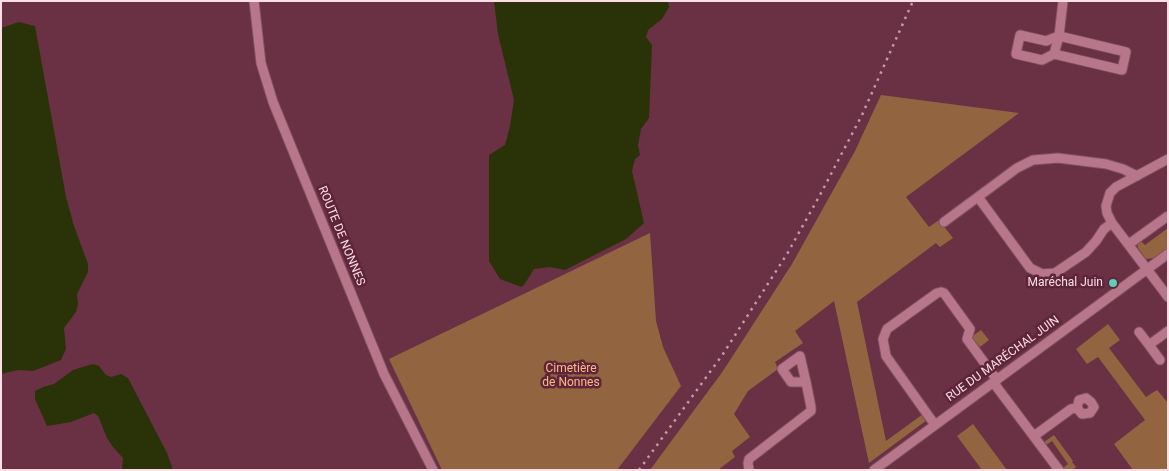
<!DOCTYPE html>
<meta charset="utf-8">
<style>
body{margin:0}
#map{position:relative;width:1169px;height:471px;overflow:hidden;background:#6a3044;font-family:Roboto,sans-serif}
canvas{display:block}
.frame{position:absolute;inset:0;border:2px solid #fcdee6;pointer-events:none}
</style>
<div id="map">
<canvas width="1169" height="471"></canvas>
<div class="frame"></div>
</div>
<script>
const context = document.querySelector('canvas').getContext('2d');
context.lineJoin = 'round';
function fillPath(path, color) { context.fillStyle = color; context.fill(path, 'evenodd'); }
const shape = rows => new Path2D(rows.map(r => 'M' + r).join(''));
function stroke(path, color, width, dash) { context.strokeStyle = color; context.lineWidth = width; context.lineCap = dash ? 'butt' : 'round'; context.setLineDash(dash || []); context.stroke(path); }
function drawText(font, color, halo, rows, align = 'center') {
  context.font = font + ' Roboto,sans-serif'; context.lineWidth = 5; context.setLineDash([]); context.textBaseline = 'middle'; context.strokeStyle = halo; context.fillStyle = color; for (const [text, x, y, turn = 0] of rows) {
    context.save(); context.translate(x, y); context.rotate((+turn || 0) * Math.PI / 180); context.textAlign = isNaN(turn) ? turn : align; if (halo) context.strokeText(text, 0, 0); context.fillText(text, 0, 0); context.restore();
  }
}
fillPath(shape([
 [881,95,1019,113,906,197,929,227,939,220,953,238,940,247,936,243,857,302,886,441,923,414,927,420,869,463,834,301,795,331,803,343,775,362,778,369,748,391,734,414,750,437,732,451,735,457,718,470,650,470,723,371,792,264,855,151],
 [1168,228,1168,248,1154,258,1146,259,1138,248,1137,243,1140,240,1145,245],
 [650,233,656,321,663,347,681,386,617,470,442,470,389,359],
 [1108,324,1120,340,1109,348,1146,397,1157,390,1168,403,1168,470,1133,470,1114,444,1145,420,1098,357,1087,364,1076,349],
 [981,330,989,340,980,347,971,337],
 [999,353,1005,361,996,368,990,360],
 [973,424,1007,470,982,470,957,436],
 [1054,435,1073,461,1072,462,1076,467,1072,470,1064,470,1063,468,1068,464,1052,441,1046,445,1044,442]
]), '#926540');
fillPath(shape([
 [494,1,668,1,669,7,662,19,648,30,646,37,652,45,649,118,641,129,638,145,640,155,635,159,632,171,644,223,626,239,565,270,550,267,534,269,524,285,521,287,500,279,489,261,489,155,505,145,510,126,514,100,498,34],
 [19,22,35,26,66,197,74,226,88,264,88,272,77,294,78,304,76,312,64,328,66,349,61,360,33,371,18,370,1,374,1,28],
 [93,364,99,366,106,375,111,377,121,374,128,378,167,453,173,470,122,470,123,458,113,447,107,438,98,416,94,413,71,422,47,426,35,399,35,391,43,387,54,384,73,370]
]), '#2a3208');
const street = shape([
 [254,1,261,63,273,102,384,374,433,470],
 [1054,54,1042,60,1016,54,1020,35,1046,41,1059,36,1126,52,1122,70,1054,54,1059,36,1063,1],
 [1168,159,1116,187,1110,193,1106,206,1107,213,1112,223,1168,297],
 [978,197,1030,268,1042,274,1055,273,1086,252,1096,241,1104,229,1112,223],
 [944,222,1017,168,1033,160,1058,158,1106,164,1123,169,1137,176],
 [1129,244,1168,216],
 [1139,332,1149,345],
 [1160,360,1149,345,1168,331],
 [993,382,1059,470],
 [935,425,886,356,883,339,887,329,937,293,941,292,944,293,970,329,967,339,997,380],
 [1034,436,1071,409,1077,408,1079,400,1086,398,1091,402,1094,407,1090,413,1082,414,1077,408],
 [749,470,748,463,749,459,811,411,811,407,806,382,800,356,782,369,791,382,806,382],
 [874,470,1168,254]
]);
stroke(street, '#815163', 11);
stroke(street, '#b8768b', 9);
stroke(shape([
 [639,470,723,354,787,254,820,195,862,115,913,1]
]), '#c39aa7', 2.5, [2.5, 5]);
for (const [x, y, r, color] of [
 [1113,283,5,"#5dceb9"]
]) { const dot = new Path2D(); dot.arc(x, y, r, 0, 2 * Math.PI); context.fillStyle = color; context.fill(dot); stroke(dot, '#5e253a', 2); }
drawText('12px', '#fcdee6', '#5e253a', [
 ["ROUTE DE NONNES",341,236,68],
 ["RUE DU MARÉCHAL JUIN",1003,359,-36]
]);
drawText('12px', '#fcdee6', '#5e253a', [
 ["Maréchal Juin",1103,283]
], 'right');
drawText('12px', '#ffba83', '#5e253a', [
 ["Cimetière",571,369],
 ["de Nonnes",571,383]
]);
</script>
